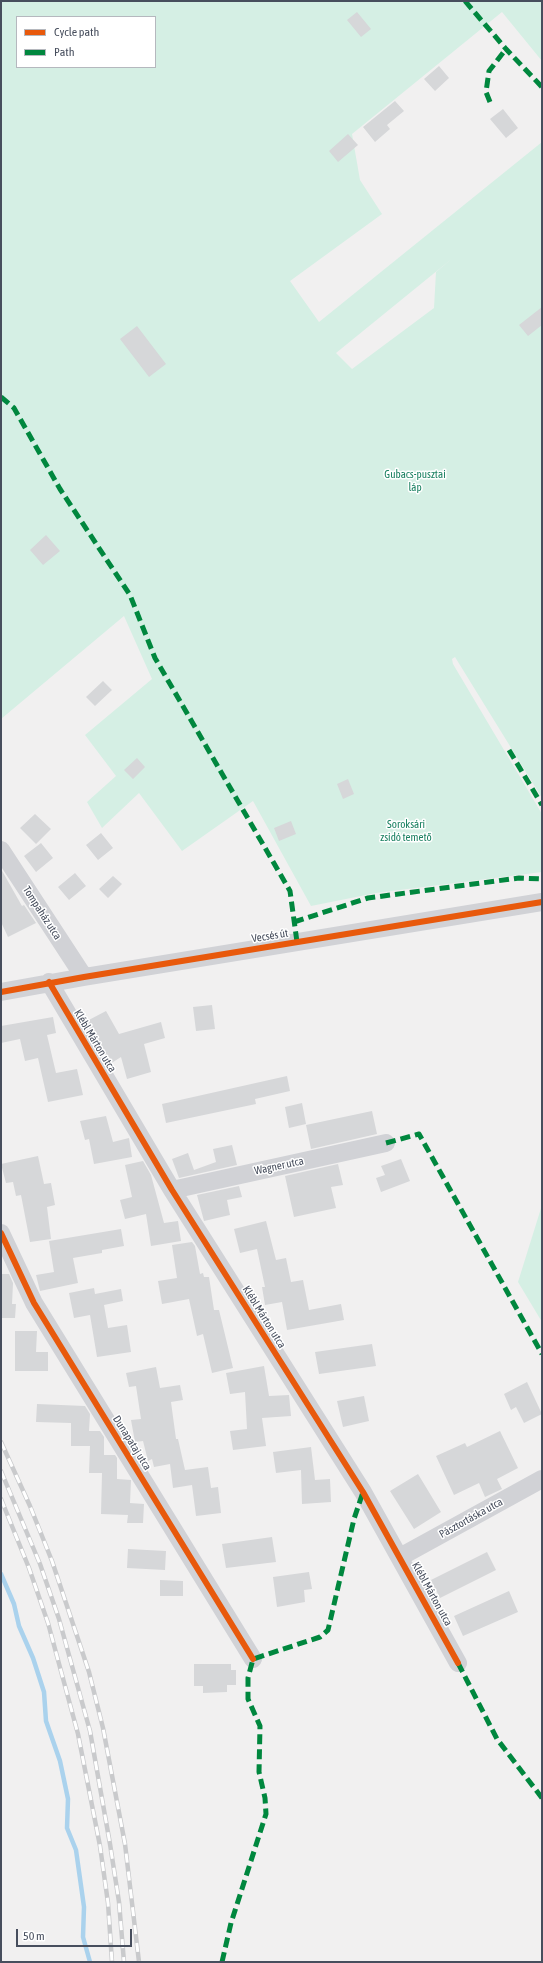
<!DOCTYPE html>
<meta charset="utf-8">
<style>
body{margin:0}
#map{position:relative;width:543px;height:1963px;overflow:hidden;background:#f1f0f0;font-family:"Asap Condensed",sans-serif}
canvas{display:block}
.frame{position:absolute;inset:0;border:2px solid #474e5d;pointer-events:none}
.legend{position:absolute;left:16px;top:16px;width:140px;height:52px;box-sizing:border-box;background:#fff;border:1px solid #b5b8be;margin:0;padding:5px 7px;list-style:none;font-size:12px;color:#474e5d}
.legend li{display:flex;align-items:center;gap:8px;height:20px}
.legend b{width:20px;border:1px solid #b5b8be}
.scale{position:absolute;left:16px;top:1929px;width:116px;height:18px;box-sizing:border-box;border:2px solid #474e5d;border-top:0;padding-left:5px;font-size:12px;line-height:14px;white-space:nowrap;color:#474e5d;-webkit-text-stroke:3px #fff;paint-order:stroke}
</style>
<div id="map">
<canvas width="543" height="1963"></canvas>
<div class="frame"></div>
<ul class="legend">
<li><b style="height:5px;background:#e8590c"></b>Cycle path</li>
<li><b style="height:5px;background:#00873e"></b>Path</li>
</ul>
<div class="scale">50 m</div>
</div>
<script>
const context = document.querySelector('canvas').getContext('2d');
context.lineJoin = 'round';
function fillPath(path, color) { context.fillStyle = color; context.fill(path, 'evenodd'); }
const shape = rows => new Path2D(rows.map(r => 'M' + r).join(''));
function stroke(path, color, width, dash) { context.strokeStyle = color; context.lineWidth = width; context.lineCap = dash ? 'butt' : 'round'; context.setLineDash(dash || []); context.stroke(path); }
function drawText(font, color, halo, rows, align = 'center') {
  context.font = font + ' "Asap Condensed",sans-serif'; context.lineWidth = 3; context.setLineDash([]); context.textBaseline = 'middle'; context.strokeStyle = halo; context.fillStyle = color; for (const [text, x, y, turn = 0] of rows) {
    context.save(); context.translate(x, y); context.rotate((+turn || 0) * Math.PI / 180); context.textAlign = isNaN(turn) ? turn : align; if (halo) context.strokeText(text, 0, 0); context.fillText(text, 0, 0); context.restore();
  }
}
fillPath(shape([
 [1,1,542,1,542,61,502,12,352,134,360,180,382,214,290,281,319,322,542,142,542,798,455,657,452,659,453,664,542,814,542,872,376,893,311,906,253,801,182,851,139,793,102,828,87,802,116,776,85,735,152,679,124,616,1,719],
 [17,17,155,17,155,67,17,67],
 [454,257,436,272,434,308,352,369,336,353],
 [542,1205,542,1322,518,1282]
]), '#d5efe4');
stroke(shape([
 [1,1574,14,1604,19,1626,33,1658,44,1692,46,1721,60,1761,68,1799,67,1828,76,1850,84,1907,83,1937,90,1962]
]), '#aad2ed', 4.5);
fillPath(shape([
 [357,12,371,29,361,37,347,20],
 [439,66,449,78,435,91,424,79],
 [395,101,404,111,387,125,390,129,375,142,363,127],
 [503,109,518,128,506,138,490,119],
 [348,134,358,145,338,162,329,151],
 [542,307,542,325,528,336,519,325],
 [137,326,166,364,149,377,120,339],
 [46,535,60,551,43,565,30,550],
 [103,681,112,690,95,706,86,697],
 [137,758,145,767,133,779,124,770],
 [348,779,354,794,343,799,337,784],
 [35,814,51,829,36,844,20,828],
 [291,821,296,834,279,841,274,828],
 [101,833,113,848,98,860,86,845],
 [41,843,53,858,36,872,24,856],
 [1,869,22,906,24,905,36,923,8,937,1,922],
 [75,873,86,886,69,900,58,887],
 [113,876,122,884,108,898,99,889],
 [212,1005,215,1029,196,1031,193,1007],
 [106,1011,119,1034,161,1022,165,1038,144,1044,151,1072,127,1079,121,1057,110,1064,85,1022],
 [53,1017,56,1033,47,1035,56,1073,77,1069,83,1095,48,1102,38,1058,25,1061,20,1039,1,1043,1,1026],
 [287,1076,290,1091,255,1099,256,1104,166,1123,162,1104],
 [302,1103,306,1124,289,1128,285,1107],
 [372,1111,377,1134,311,1149,306,1125],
 [106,1116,113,1142,129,1138,132,1157,94,1164,89,1139,85,1140,80,1121],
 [232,1145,237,1165,179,1178,172,1159,188,1153,194,1170,216,1162,213,1149],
 [38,1156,44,1184,51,1183,55,1205,47,1207,51,1239,30,1242,21,1195,16,1196,13,1182,6,1183,1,1164],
 [401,1159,410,1181,381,1192,376,1178,385,1175,381,1166],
 [143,1161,151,1175,164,1223,178,1221,181,1241,151,1246,146,1214,125,1219,120,1200,132,1197,125,1165],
 [338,1164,343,1185,331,1187,336,1208,294,1217,285,1176],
 [239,1186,242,1197,227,1200,230,1215,204,1221,197,1195],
 [266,1221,276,1260,286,1258,291,1282,303,1280,309,1310,341,1304,344,1320,287,1330,282,1302,265,1305,262,1287,265,1287,257,1249,240,1253,234,1229],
 [121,1229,124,1246,102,1250,102,1253,73,1258,78,1283,40,1291,36,1275,54,1272,49,1241],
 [192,1242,195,1246,200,1274,203,1273,204,1277,209,1277,214,1310,219,1310,233,1368,212,1373,203,1334,197,1336,189,1299,162,1304,158,1281,177,1278,172,1245],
 [1,1274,9,1274,13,1283,12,1304,16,1304,15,1318,1,1318],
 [94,1288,95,1294,121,1289,123,1301,104,1305,108,1328,127,1325,131,1352,97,1357,90,1315,74,1318,69,1293],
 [15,1331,37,1331,36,1352,48,1352,48,1371,15,1371],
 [372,1344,376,1366,319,1374,315,1352],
 [264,1366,269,1396,289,1395,291,1416,262,1418,266,1446,233,1450,230,1431,247,1429,245,1392,230,1394,226,1373],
 [156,1367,160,1388,180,1385,183,1400,171,1402,176,1439,178,1439,185,1470,208,1467,211,1488,218,1487,221,1513,196,1516,192,1485,173,1488,170,1464,154,1467,152,1459,148,1461,143,1441,135,1442,131,1420,141,1419,136,1386,129,1387,126,1373],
 [527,1382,542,1414,524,1423,516,1407,511,1410,504,1394],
 [364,1396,369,1421,343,1427,337,1401],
 [37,1404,85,1406,90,1414,89,1431,100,1431,104,1437,104,1455,115,1455,117,1458,117,1479,131,1480,130,1503,144,1504,143,1523,127,1523,128,1515,101,1514,102,1473,89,1473,90,1446,71,1446,71,1423,36,1422],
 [500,1431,518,1468,497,1479,502,1489,485,1497,479,1483,454,1495,436,1456,465,1443,467,1447],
 [311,1447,315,1480,330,1479,331,1502,302,1504,301,1470,276,1473,273,1452],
 [418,1474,441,1512,414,1529,390,1491],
 [272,1537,276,1562,226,1568,222,1544],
 [128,1549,166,1551,165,1570,127,1568],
 [487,1552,496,1570,440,1598,431,1580],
 [309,1572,312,1589,304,1590,305,1602,277,1607,273,1577],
 [160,1580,183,1581,183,1596,160,1596],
 [509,1591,518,1612,463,1636,454,1616],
 [194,1664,231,1664,231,1670,236,1670,236,1685,227,1685,227,1692,203,1693,203,1686,194,1686]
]), '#d6d7d9');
stroke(shape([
 [1,850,84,977],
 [49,982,172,1190,363,1492,458,1663],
 [1,992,84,977,542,902],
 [172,1190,386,1143],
 [1,1233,34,1303,253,1659],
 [400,1557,542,1479]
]), '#d1d2d6', 18);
const rail = shape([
 [1,1442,30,1506,52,1561,89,1672,103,1728,125,1844,139,1962],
 [1,1471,40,1564,59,1619,90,1731,110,1844,119,1902,124,1962],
 [1,1499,29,1568,48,1623,78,1734,100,1846,108,1903,112,1962]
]);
stroke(rail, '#c9cacc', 4.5);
stroke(rail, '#fff', 3, [9]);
stroke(shape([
 [465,1,506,49,542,87],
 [490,102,486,92,489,71,506,49],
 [1,397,14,408,60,489,130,595,155,658,290,891,297,942],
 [509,750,542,805],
 [294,922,368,898,519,878,542,879],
 [386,1143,419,1134,542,1354],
 [458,1663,497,1739,542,1798],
 [222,1962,231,1923,266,1814,265,1798,259,1772,260,1726,248,1699,248,1678,253,1659,320,1637,328,1630,354,1519,363,1492]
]), '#00873e', 5, [10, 5]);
stroke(shape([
 [49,982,172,1190,363,1492,458,1663],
 [1,992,84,977,542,902],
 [1,1233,34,1303,253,1659]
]), '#e8590c', 6);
drawText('11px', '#177f5f', '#fff', [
 ["Gubacs-pusztai",415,475],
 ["láp",415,488],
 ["Soroksári",406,825],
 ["zsidó temető",406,838]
]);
drawText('11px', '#474e5d', '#fff', [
 ["Tompaház utca",42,913,57],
 ["Vecsés út",270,936,-9],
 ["Klébl Márton utca",95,1041,59],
 ["Wagner utca",279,1166,-12],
 ["Klébl Márton utca",264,1317,58],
 ["Dunapataj utca",132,1443,58],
 ["Pásztortáska utca",471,1518,-29],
 ["Klébl Márton utca",432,1594,61]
]);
</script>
